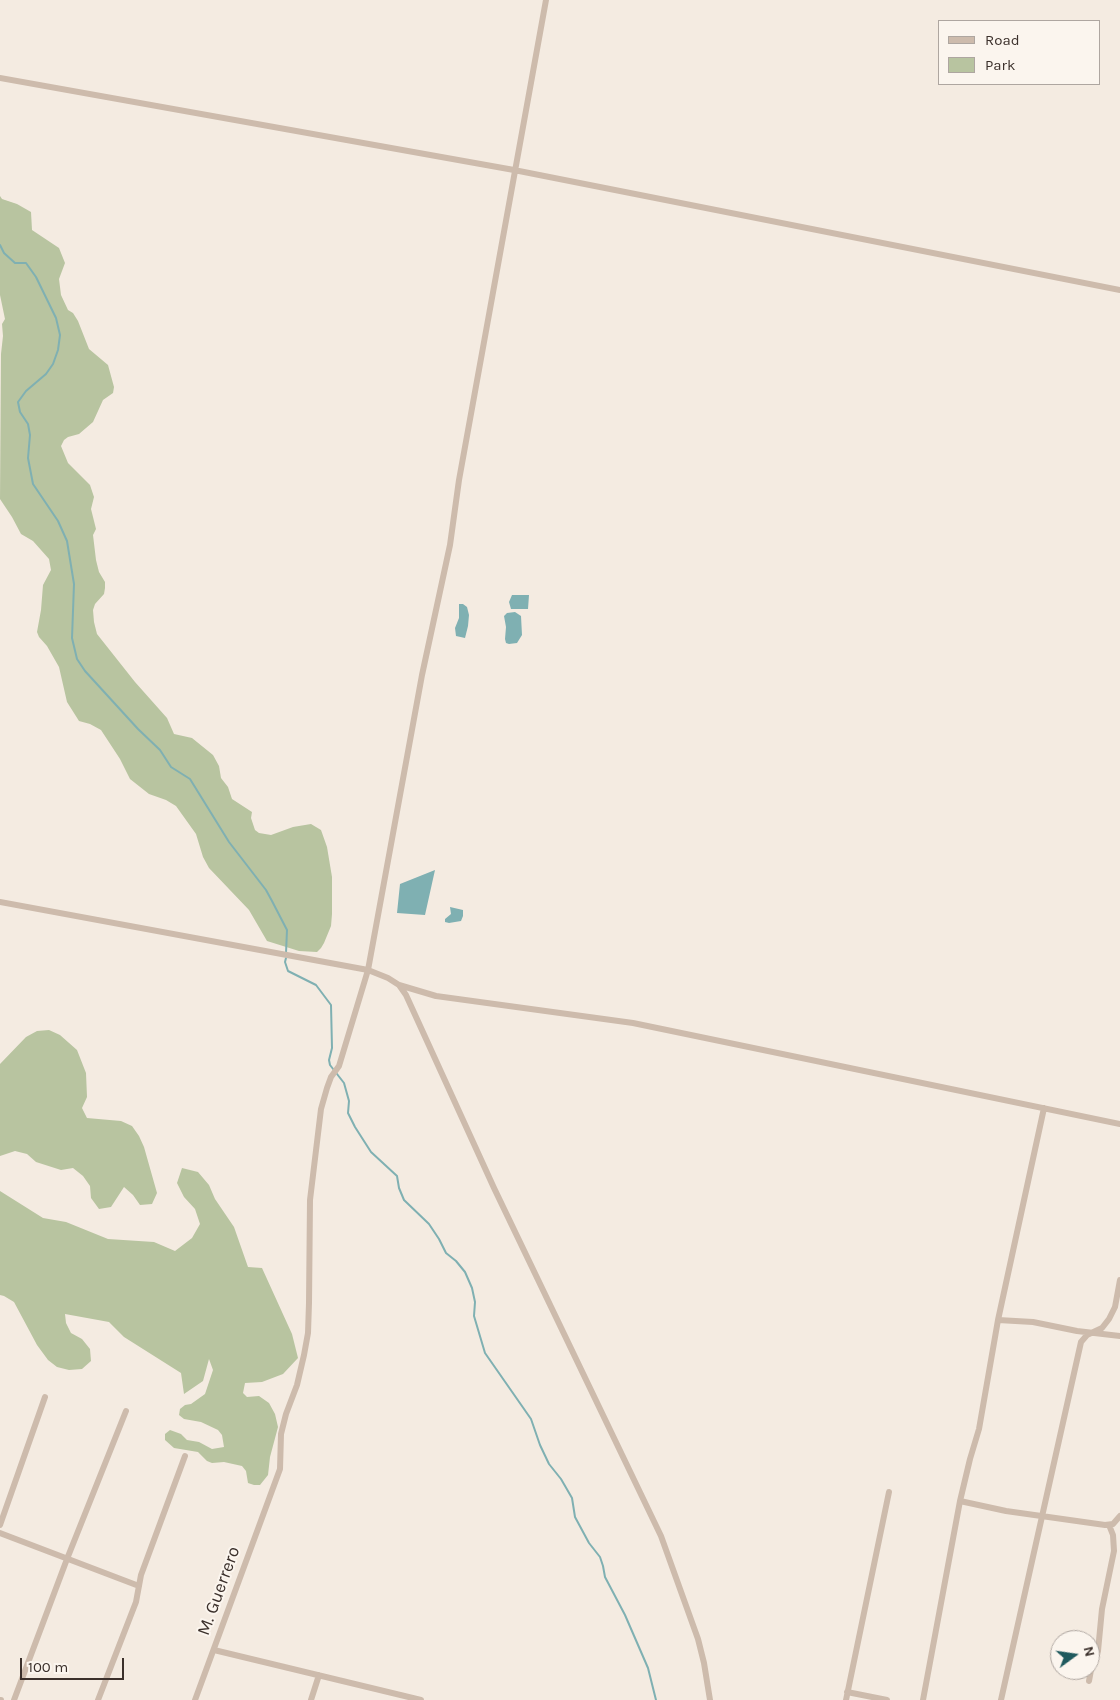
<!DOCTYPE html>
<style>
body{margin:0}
#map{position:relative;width:1120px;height:1700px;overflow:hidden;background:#f4ebe1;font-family:Karla,sans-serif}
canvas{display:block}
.legend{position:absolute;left:938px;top:20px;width:162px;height:65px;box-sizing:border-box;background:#fbf5ee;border:1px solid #aea6a0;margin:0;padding:6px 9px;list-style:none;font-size:15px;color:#3b302b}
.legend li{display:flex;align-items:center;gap:10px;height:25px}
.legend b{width:25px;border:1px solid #aea6a0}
.north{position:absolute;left:1050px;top:1630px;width:50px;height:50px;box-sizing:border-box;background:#fbf5ee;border:1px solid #aea6a0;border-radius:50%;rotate:76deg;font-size:14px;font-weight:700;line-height:20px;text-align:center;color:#3b302b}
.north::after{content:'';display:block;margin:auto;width:18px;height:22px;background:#1f5a5e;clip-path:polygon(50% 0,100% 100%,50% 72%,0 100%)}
.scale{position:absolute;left:20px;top:1658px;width:104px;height:22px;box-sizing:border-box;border:2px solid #3b302b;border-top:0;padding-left:6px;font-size:15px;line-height:18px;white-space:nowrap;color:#3b302b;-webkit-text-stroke:4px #fbf5ee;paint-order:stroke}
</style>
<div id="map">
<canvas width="1120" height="1700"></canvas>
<ul class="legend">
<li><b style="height:6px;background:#cdbbac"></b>Road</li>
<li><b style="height:14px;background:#b8c4a0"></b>Park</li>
</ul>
<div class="north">N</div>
<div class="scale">100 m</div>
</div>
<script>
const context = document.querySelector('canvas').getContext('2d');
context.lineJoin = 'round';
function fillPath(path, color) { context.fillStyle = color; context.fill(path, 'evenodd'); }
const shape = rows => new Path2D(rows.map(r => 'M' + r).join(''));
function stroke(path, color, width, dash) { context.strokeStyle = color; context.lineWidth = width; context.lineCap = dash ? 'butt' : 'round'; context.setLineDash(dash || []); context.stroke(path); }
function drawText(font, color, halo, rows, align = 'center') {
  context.font = font + ' Karla,sans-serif'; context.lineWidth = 4; context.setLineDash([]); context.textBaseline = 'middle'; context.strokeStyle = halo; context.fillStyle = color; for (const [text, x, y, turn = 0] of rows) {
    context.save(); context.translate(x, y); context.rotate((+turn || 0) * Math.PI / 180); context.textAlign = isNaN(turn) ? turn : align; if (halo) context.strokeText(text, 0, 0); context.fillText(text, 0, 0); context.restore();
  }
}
fillPath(shape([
 [0,196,2,199,17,204,31,212,32,230,59,248,65,263,59,279,61,295,68,310,73,313,78,321,89,349,108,365,114,387,113,393,103,400,93,422,79,434,68,437,64,440,61,446,68,463,90,485,94,497,91,509,96,529,93,535,96,560,99,572,105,582,105,588,104,594,95,604,93,610,94,622,97,634,135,682,167,718,174,734,192,738,213,755,219,766,221,778,228,787,232,799,252,812,251,818,255,830,259,833,271,835,293,827,311,824,321,830,327,847,332,877,332,914,331,926,324,943,321,948,317,952,299,951,267,941,249,910,209,868,203,857,196,834,176,806,166,800,149,794,130,779,120,759,101,730,90,724,79,721,67,702,59,667,47,646,39,637,37,632,41,610,43,585,51,570,49,559,33,541,21,534,12,517,0,499,1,354,3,336,2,324,5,319,0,295],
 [49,1030,60,1035,77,1050,86,1073,87,1097,82,1108,87,1118,121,1121,132,1126,139,1136,144,1147,157,1193,152,1204,140,1205,133,1195,124,1187,111,1207,99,1209,91,1198,90,1186,83,1176,73,1168,61,1170,36,1162,27,1154,15,1151,0,1156,0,1064,26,1037,37,1031],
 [182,1168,198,1172,209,1185,215,1199,234,1227,248,1267,262,1268,292,1334,298,1358,283,1374,262,1382,245,1383,243,1393,247,1397,259,1396,269,1403,275,1414,278,1427,270,1457,268,1475,260,1485,254,1485,248,1483,246,1471,242,1466,224,1462,212,1463,207,1461,198,1452,174,1448,165,1440,165,1434,170,1430,181,1434,187,1440,199,1442,212,1449,224,1447,222,1435,218,1430,201,1422,184,1419,179,1415,180,1409,185,1405,191,1404,205,1394,213,1370,209,1359,203,1381,184,1394,181,1373,124,1337,109,1322,65,1314,66,1323,71,1333,82,1339,90,1349,91,1361,82,1369,69,1370,57,1367,48,1360,37,1345,14,1302,4,1296,0,1295,0,1191,43,1218,66,1222,108,1239,154,1242,175,1251,192,1238,200,1224,195,1209,184,1197,177,1183]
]), '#b8c4a0');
fillPath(shape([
 [512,595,529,595,528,609,511,609,509,602],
 [463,604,467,607,469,615,468,626,465,638,456,636,455,628,459,618,459,604],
 [515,612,521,616,522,635,517,643,509,644,506,643,505,639,506,627,504,616,507,613],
 [435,870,425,915,397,913,400,884],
 [450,907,463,910,463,916,461,921,449,923,445,922,445,919,451,914]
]), '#7fb0b2');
stroke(shape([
 [0,245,4,253,15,263,26,263,36,277,56,318,60,335,58,350,53,364,46,374,26,391,18,402,20,412,28,424,30,435,28,458,33,484,58,521,67,541,74,584,72,638,77,659,85,671,138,729,160,750,171,767,190,779,229,842,266,890,272,901,287,930,286,953],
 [286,958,285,962,288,971,316,985,331,1005,332,1048,329,1060,330,1065,344,1083,349,1101,348,1113,355,1127,371,1152,397,1176,399,1188,404,1200,429,1224,439,1239,446,1253,456,1261,465,1272,472,1288,475,1302,474,1316,485,1353,531,1419,540,1445,549,1464,561,1479,572,1498,575,1517,589,1543,600,1557,603,1566,605,1577,625,1615,648,1668,656,1700]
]), '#7fb0b2', 2);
stroke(shape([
 [0,78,514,170,1120,290],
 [0,902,368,970,388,978,399,985,406,995,494,1188,661,1536,698,1639,704,1663,710,1700],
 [399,985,436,996,633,1023,1120,1124],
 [998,1320,1033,1322,1077,1331,1120,1336],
 [960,1501,1006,1511,1105,1525,1113,1524,1120,1516],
 [0,1525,45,1397],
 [0,1533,139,1586],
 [214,1650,421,1700],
 [1089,1681,1091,1670,1098,1651,1102,1609,1114,1551,1113,1535,1109,1525],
 [847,1692,887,1700],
 [0,1700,1,1700],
 [14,1700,67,1559,126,1411],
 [98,1700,136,1602,141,1575,185,1456],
 [195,1700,280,1469,281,1434,286,1414,297,1385,304,1355,308,1333,309,1303,310,1200,321,1109,327,1088,331,1077,339,1066,368,970,422,675,450,545,459,480,546,0],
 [311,1700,319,1675],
 [846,1700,889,1492],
 [923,1700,960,1501,970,1459,979,1429,998,1320,1044,1108],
 [1001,1700,1081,1342,1087,1335,1102,1328,1109,1319,1115,1307,1120,1280]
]), '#cdbbac', 6);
drawText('18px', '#3b302b', '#fbf5ee', [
 ["M. Guerrero",219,1591,-70]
]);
</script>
